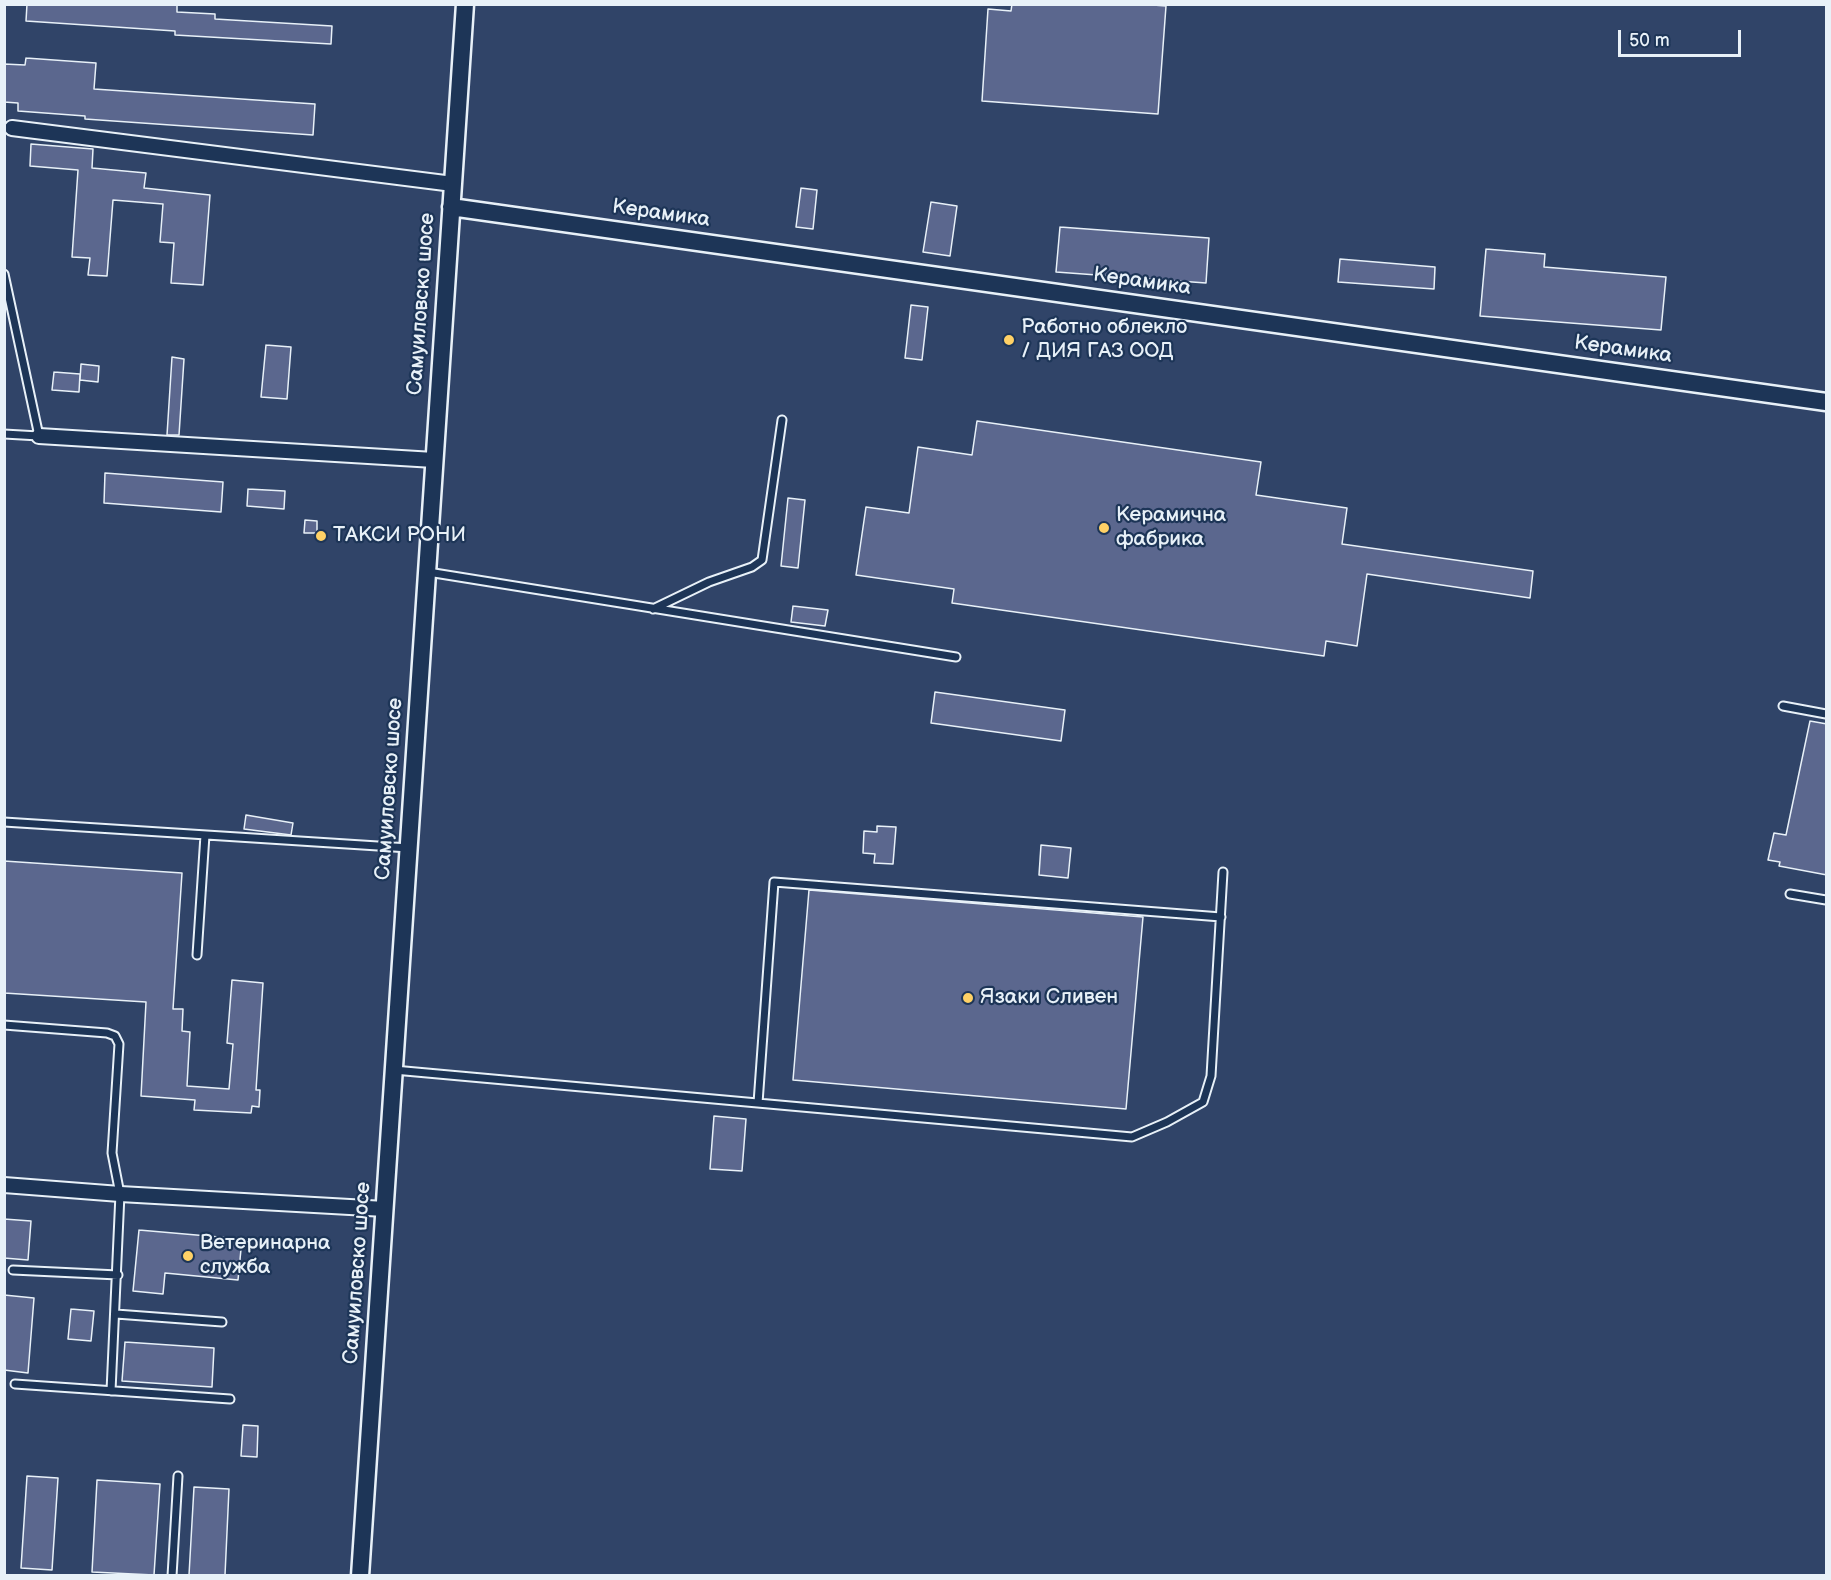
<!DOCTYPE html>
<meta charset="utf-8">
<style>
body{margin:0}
#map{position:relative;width:1831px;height:1580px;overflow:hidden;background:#1d3557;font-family:"Balsamiq Sans",sans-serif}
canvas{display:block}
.frame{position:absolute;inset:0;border:6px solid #e8f1f8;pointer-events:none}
.scale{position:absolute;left:1618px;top:30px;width:123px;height:27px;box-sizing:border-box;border:3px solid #e8f1f8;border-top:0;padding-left:8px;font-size:18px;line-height:21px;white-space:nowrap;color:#e8f1f8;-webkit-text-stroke:4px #1d3557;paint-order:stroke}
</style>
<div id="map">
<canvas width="1831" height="1580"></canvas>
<div class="frame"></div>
<div class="scale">50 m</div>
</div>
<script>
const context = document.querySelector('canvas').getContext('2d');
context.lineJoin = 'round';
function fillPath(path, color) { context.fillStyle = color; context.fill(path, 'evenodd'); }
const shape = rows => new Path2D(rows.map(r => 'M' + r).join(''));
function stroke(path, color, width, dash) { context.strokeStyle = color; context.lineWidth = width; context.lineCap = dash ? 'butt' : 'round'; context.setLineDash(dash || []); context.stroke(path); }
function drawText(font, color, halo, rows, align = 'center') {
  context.font = font + ' "Balsamiq Sans",sans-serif'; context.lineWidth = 4.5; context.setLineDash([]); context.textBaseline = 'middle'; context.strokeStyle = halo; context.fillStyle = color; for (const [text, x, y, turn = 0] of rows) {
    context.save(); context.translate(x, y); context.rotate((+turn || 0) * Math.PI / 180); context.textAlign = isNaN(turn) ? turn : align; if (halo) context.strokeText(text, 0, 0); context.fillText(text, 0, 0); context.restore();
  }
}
fillPath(shape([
 [5,5,1826,5,1826,1575,5,1576]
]), '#304468');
const building = shape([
 [27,4,177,4,177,12,215,14,215,19,332,26,331,44,175,35,175,31,26,21,27,4],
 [1012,4,1140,4,1166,6,1158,114,982,101,988,9,1011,11,1012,4],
 [26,58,96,63,94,89,315,104,313,135,85,119,85,116,18,111,18,103,4,102,4,64,25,65,26,58],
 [31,144,93,149,92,168,146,173,144,188,210,195,203,285,171,283,174,243,160,242,163,204,113,200,107,276,88,275,90,258,72,257,78,170,30,166,31,144],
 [801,188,817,190,813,229,796,227,801,188],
 [931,202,957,206,950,256,923,252,931,202],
 [1060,227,1209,238,1206,283,1056,272,1060,227],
 [1486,249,1545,254,1544,267,1666,277,1661,330,1480,316,1486,249],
 [1340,259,1435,267,1434,289,1338,282,1340,259],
 [911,305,928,307,922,360,905,358,911,305],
 [266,345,291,347,287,399,261,397,266,345],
 [172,357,184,359,179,435,167,435,172,357],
 [81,364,99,366,98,382,80,380,81,364],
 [54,372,80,374,79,392,52,390,54,372],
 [977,421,1261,462,1256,495,1347,508,1342,544,1533,571,1530,598,1367,574,1357,646,1326,641,1324,656,952,603,954,589,856,575,866,507,909,513,918,447,972,455,977,421],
 [105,473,223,482,221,512,104,503,105,473],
 [248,489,285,491,284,509,247,506,248,489],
 [788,498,805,500,798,568,781,566,788,498],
 [305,520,317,521,317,533,304,533,305,520],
 [793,606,828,610,825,626,791,622,793,606],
 [935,692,1065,710,1061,741,931,723,935,692],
 [1810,721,1827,724,1827,875,1779,866,1780,862,1768,860,1774,833,1786,835,1810,721],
 [246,815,293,823,291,835,244,829,246,815],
 [877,826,896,827,893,864,874,863,875,854,863,853,864,831,877,832,877,826],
 [1041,845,1071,848,1068,878,1039,875,1041,845],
 [4,861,182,873,173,1009,183,1009,182,1031,190,1032,187,1086,229,1089,233,1044,227,1043,232,980,263,983,256,1090,260,1090,259,1107,252,1106,251,1113,194,1110,195,1100,141,1096,146,1002,4,993,4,861],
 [809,890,1143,917,1126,1109,793,1080,809,890],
 [714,1116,746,1119,742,1171,710,1169,714,1116],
 [4,1219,31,1221,28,1260,4,1258,4,1219],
 [139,1230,242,1239,238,1280,165,1273,163,1294,133,1291,139,1230],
 [4,1295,34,1298,28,1373,4,1370,4,1295],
 [71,1309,94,1311,91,1341,68,1339,71,1309],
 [125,1342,214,1348,212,1387,122,1381,125,1342],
 [243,1425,258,1426,257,1457,241,1456,243,1425],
 [27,1476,58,1478,52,1570,21,1568,27,1476],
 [97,1480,160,1484,154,1575,92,1572,97,1480],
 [194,1487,229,1489,225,1575,189,1575,194,1487]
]);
fillPath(building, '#5b678e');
stroke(building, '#e8f1f8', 1.5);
const service = shape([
 [4,274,39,436,4,434],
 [428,572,956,657],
 [653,609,709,582,752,567,762,560,782,420],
 [1783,706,1826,714],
 [4,822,409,848],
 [1790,894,1826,900],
 [197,955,205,835],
 [4,1025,107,1033,115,1036,119,1044,112,1153,120,1194,111,1391],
 [394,1070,1132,1137,1167,1122,1203,1102,1211,1076,1223,872],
 [758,1103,774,882,1221,917],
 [13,1270,118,1275],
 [116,1314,222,1322],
 [15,1384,230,1399],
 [172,1576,178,1476]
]);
const minor = shape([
 [12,128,453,184],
 [39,436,434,460],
 [4,1185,120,1194,385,1209]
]);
const tertiary = shape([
 [451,207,1826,402],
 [360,1576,465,4]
]);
stroke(service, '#e8f1f8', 11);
stroke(minor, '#e8f1f8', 18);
stroke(tertiary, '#e8f1f8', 21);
stroke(service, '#1d3557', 7);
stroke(minor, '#1d3557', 14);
stroke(tertiary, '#1d3557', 16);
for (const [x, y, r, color] of [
 [1009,340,6,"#ffd166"],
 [1104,528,6,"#ffd166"],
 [321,536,6,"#ffd166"],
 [968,998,6,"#ffd166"],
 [188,1256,6,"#ffd166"]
]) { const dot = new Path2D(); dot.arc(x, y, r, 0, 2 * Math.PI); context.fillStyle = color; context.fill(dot); stroke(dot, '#1d3557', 2); }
drawText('21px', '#e8f1f8', '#1d3557', [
 ["Керамика",661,214,8],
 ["Керамика",1142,282,8],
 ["Самуиловско шосе",422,304,-86],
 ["Керамика",1623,350,8],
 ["Самуиловско шосе",390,789,-86],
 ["Самуиловско шосе",358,1273,-86]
]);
drawText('21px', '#e8f1f8', '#1d3557', [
 ["Работно облекло",1021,328],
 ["/ ДИЯ ГАЗ ООД",1021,352],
 ["Керамична",1116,516],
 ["фабрика",1116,540],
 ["ТАКСИ РОНИ",333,536],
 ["Язаки Сливен",980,998],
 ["Ветеринарна",200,1244],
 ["служба",200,1268]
], 'left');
</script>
